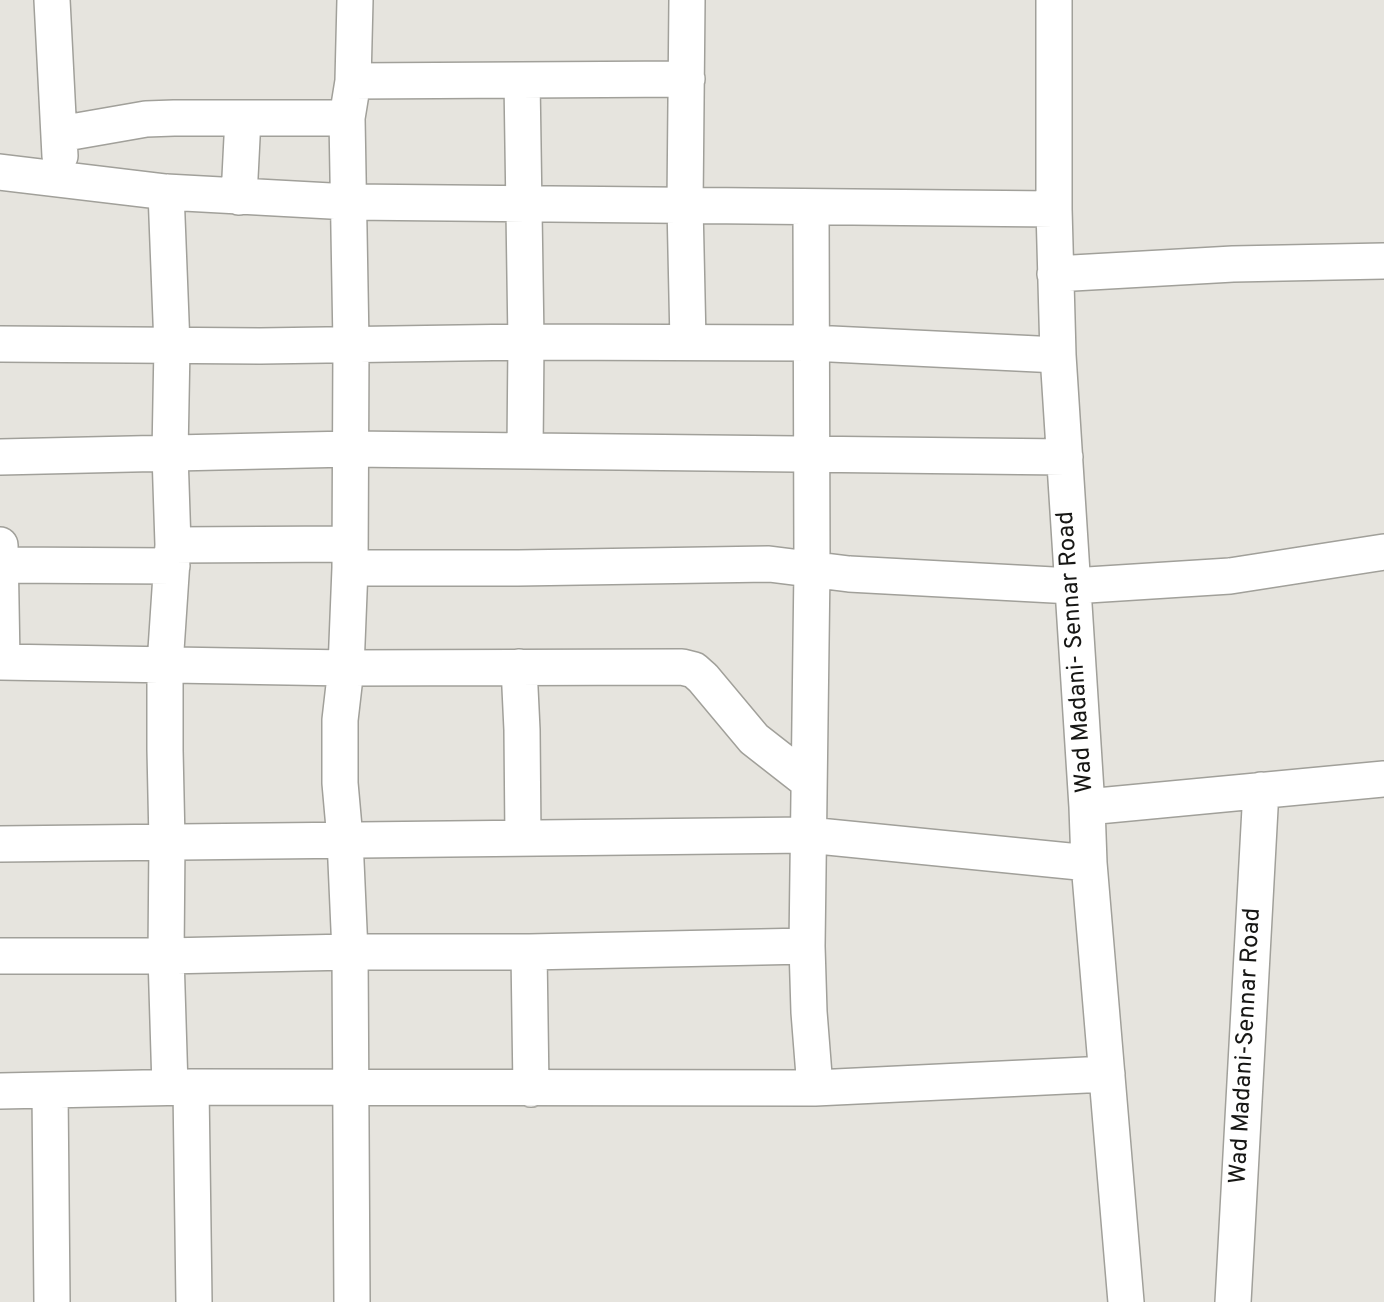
<!DOCTYPE html>
<style>
body{margin:0}
canvas{display:block;background:#e6e4de}
</style>
<canvas width="1384" height="1302"></canvas>
<script>
const context = document.querySelector('canvas').getContext('2d');
context.lineJoin = 'round';
const shape = rows => new Path2D(rows.map(r => 'M' + r).join(''));
function stroke(path, color, width, dash) { context.strokeStyle = color; context.lineWidth = width; context.lineCap = dash ? 'butt' : 'round'; context.setLineDash(dash || []); context.stroke(path); }
function drawText(font, color, halo, rows, align = 'center') {
  context.font = font + ' Overpass,sans-serif'; context.lineWidth = 7; context.setLineDash([]); context.textBaseline = 'middle'; context.strokeStyle = halo; context.fillStyle = color; for (const [text, x, y, turn = 0] of rows) {
    context.save(); context.translate(x, y); context.rotate((+turn || 0) * Math.PI / 180); context.textAlign = isNaN(turn) ? turn : align; if (halo) context.strokeText(text, 0, 0); context.fillText(text, 0, 0); context.restore();
  }
}
const minor = shape([
 [52,0,60,156],
 [687,0,685,205,688,342],
 [1054,0,1054,209,1058,355,1087,807,1089,863,1126,1302],
 [522,80,526,342,525,450],
 [353,81,687,79],
 [60,134,146,119,174,118,347,118],
 [0,172,166,192,349,202,1054,209],
 [166,192,172,346,170,454,173,545,165,665,165,750,167,841,166,956,170,1087],
 [239,197,243,118],
 [811,207,812,568,807,946,809,1012,815,1088],
 [1055,274,1233,264,1384,261],
 [0,344,260,346,526,342,811,343,1058,355],
 [0,457,350,449,1065,457],
 [0,545,2,662],
 [173,545,349,544],
 [0,565,172,566],
 [350,568,518,568,769,564,849,574,1072,586,1230,576,1384,552],
 [0,662,346,668,682,667,694,670,703,678,754,739,809,782],
 [519,667,522,730,523,838],
 [1087,807,1384,779],
 [0,844,808,835,1089,863],
 [529,952,531,1089],
 [0,956,166,956,350,952,529,952,807,946],
 [191,1087,194,1302],
 [50,1090,52,1302],
 [0,1091,191,1087,815,1088,1107,1074],
 [352,1302,350,952,345,839,340,783,340,720,346,668,350,568,351,344,347,118,353,81,355,0],
 [1233,1302,1261,790]
]);
stroke(minor, '#a1a09a', 38);
stroke(minor, '#fff', 35);
drawText('24px', '#171715', '#fff', [
 ["Wad Madani- Sennar Road",1077,652,-94],
 ["Wad Madani-Sennar Road",1247,1046,-87]
]);
</script>
